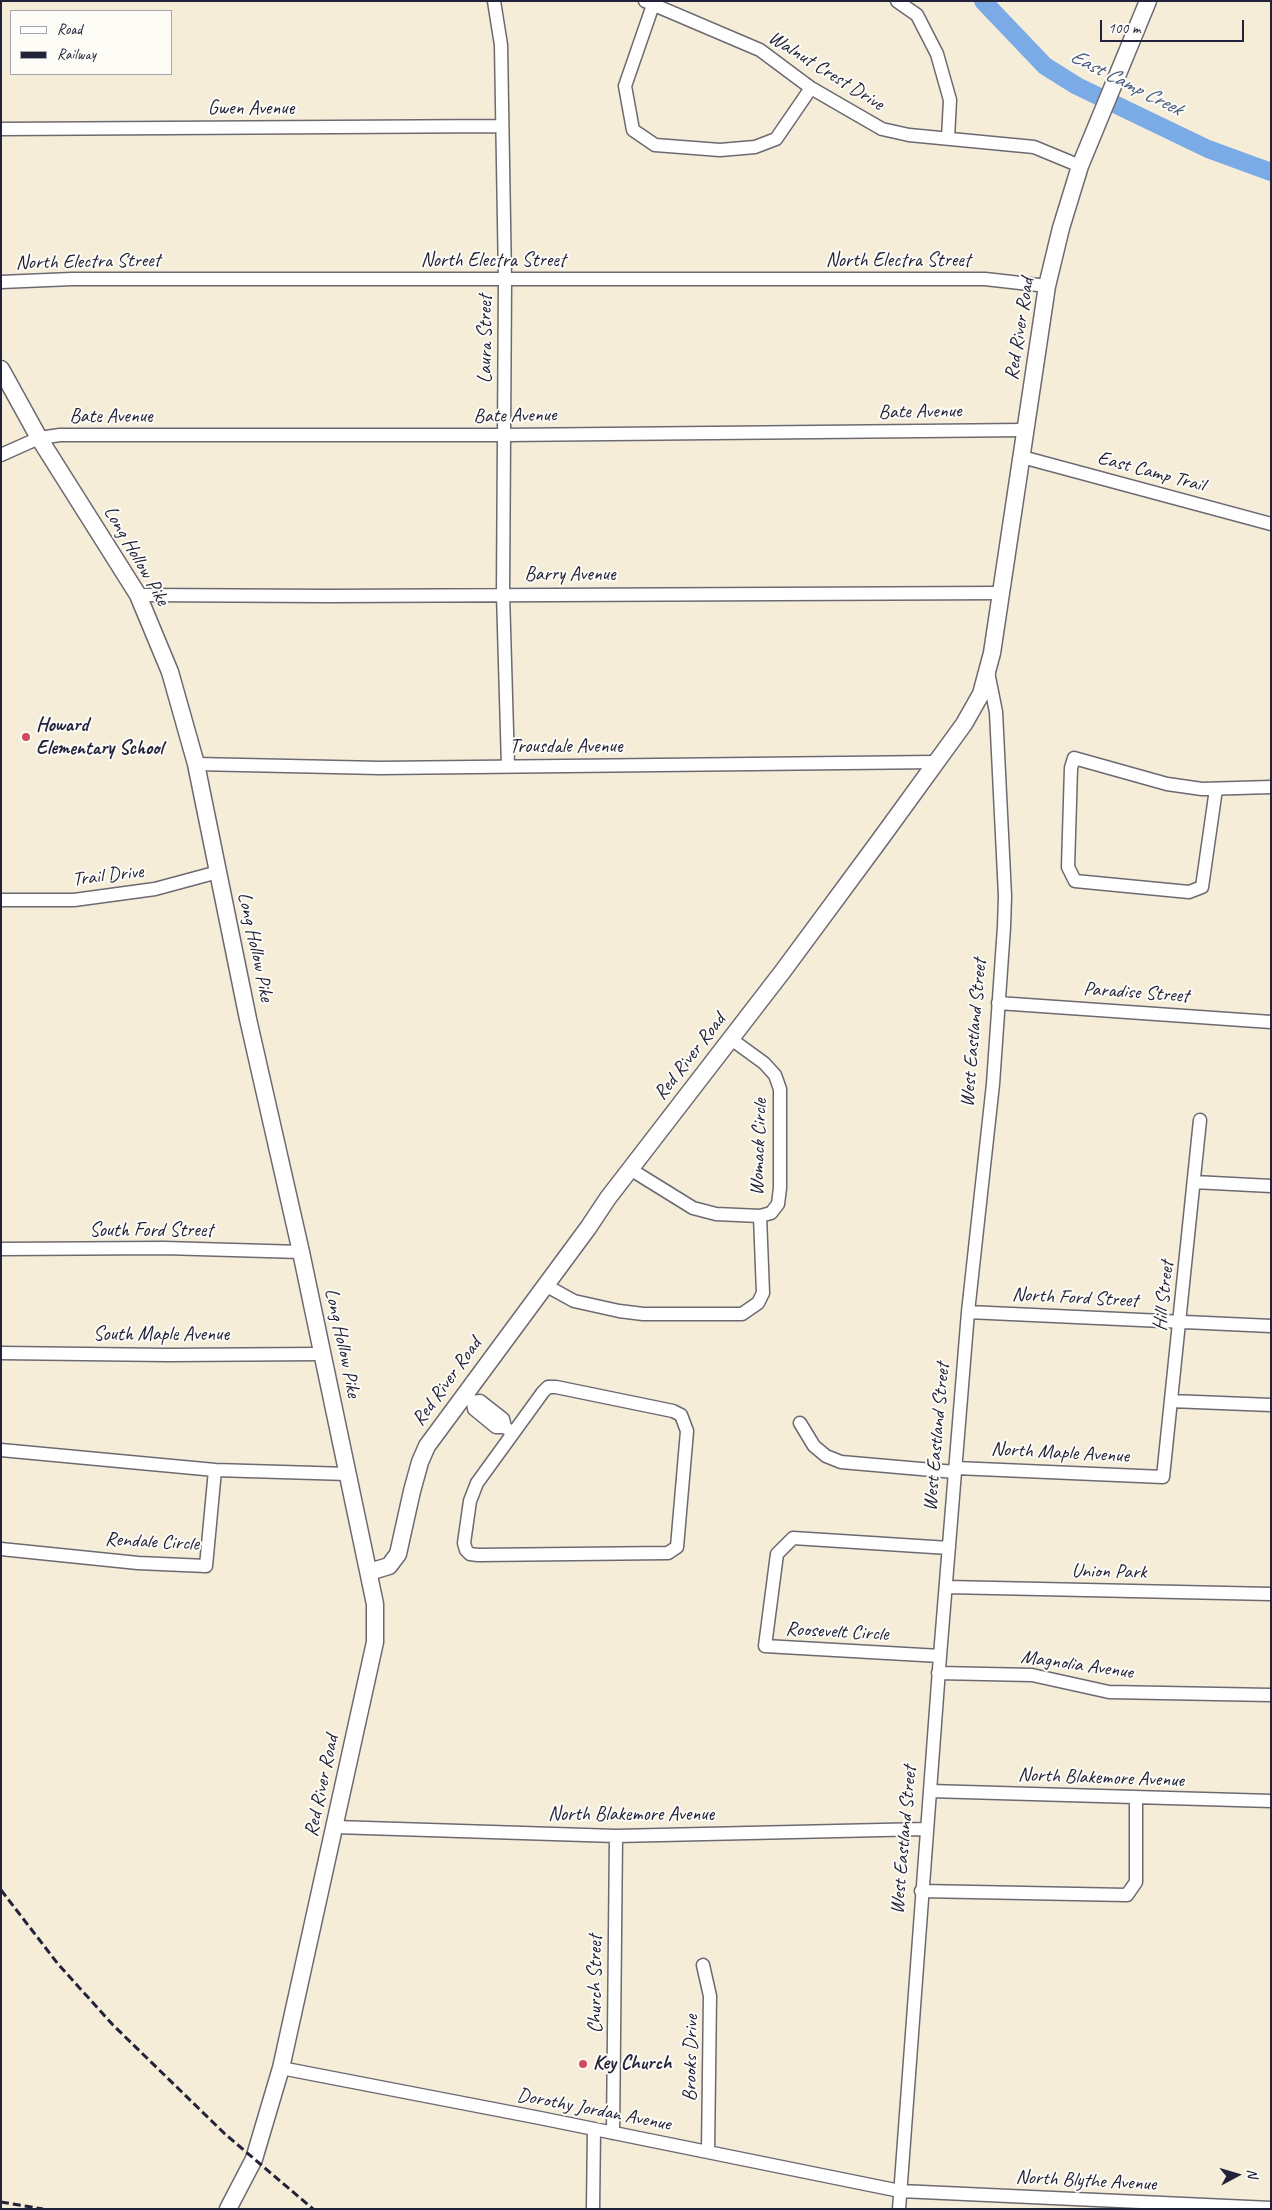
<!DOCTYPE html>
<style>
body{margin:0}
#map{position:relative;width:1272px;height:2210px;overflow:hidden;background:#f5edd8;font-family:Caveat,sans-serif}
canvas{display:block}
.frame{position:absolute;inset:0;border:2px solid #22223b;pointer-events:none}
.legend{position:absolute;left:10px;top:10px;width:162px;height:65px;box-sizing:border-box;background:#fdfcf7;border:1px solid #a5a5ac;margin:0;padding:6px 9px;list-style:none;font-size:15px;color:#22223b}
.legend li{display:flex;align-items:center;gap:10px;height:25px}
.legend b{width:25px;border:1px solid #a5a5ac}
.north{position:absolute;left:1212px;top:2150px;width:50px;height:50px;-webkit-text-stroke:4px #fdfcf7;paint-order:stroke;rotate:84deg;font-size:14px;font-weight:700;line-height:20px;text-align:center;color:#22223b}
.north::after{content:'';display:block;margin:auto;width:18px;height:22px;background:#22223b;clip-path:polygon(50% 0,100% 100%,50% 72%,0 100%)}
.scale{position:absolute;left:1100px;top:20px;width:144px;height:22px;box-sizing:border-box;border:2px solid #22223b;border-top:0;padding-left:6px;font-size:15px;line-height:18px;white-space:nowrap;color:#22223b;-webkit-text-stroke:4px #fdfcf7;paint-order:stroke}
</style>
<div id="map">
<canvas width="1272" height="2210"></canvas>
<div class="frame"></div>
<ul class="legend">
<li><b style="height:6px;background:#fff"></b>Road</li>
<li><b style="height:6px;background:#22223b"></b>Railway</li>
</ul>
<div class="north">N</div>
<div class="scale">100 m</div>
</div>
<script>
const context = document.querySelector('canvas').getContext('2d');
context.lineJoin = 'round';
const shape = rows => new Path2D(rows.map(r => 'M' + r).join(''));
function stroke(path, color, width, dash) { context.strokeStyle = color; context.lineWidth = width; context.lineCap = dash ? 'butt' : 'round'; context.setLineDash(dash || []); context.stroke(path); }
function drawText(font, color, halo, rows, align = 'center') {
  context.font = font + ' Caveat,sans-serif'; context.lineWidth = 4; context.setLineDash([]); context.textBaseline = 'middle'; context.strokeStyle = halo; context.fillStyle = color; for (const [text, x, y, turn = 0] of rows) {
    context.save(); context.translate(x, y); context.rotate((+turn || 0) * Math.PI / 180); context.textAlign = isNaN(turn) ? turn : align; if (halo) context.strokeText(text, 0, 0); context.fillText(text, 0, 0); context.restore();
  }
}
stroke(shape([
 [983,1,1045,66,1077,86,1208,149,1271,172]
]), '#7babe6', 18);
const minor = shape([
 [494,1,501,45,505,280,503,594,508,766],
 [645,1,760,50,811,88,882,129,909,135,1034,147,1080,166],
 [897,1,917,15,937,54,950,100,948,138],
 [653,5,625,86,633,130,655,145,720,150,755,147,776,139,811,88],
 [1,129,501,126],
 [1,282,72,279,985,279,1047,286],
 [1,455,39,438,60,435,505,435,1025,430],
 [1022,457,1271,524],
 [138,595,328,596,1002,593],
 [196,764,380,768,937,762],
 [1216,789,1202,887,1189,892,1075,881,1068,867,1071,768,1074,758,1167,784,1202,789,1271,787],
 [1,900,74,900,155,889,218,872],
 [998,1003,1271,1022],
 [630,1169,693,1208,716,1214,760,1216,771,1213,778,1204,780,1188,780,1089,775,1075,764,1063,731,1039],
 [1194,1182,1271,1186],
 [1,1249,164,1248,301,1252],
 [545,1285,574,1301,619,1311,643,1314,742,1314,758,1303,763,1293,760,1216],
 [968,1312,1271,1326],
 [1,1353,168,1355,321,1354],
 [548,1387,556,1387,673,1411,681,1415,687,1431,677,1547,668,1553,478,1555,470,1554,466,1550,464,1543,470,1501,477,1483,543,1392,548,1387],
 [464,1394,473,1402,480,1401,503,1419,505,1427],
 [1171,1401,1271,1405],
 [473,1402,474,1409,496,1427,505,1427,511,1432],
 [800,1423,814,1446,826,1456,841,1462,955,1472],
 [1,1450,215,1470,206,1566,138,1563,1,1549],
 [956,1468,1163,1477,1200,1120],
 [215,1470,348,1474],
 [947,1587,1271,1594],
 [940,1656,765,1646,777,1554,793,1538,949,1548],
 [938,1673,1032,1675,1109,1692,1271,1695],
 [930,1791,1271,1801],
 [335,1827,616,1836,926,1829],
 [921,1891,1127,1895,1136,1882,1136,1799],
 [703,1965,710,1996,708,2152],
 [281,2068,540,2118,900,2191,1271,2208],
 [613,2133,616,1836],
 [593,2209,594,2129],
 [899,2209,940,1656,968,1312,993,1084,1004,927,1005,896,996,712,988,672]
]);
const major = shape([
 [1,369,39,438,138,595,170,672,196,764,248,1019,301,1252,375,1604,375,1642,281,2068,254,2159,228,2209],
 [369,1572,389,1566,398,1554,412,1491,420,1462,427,1446,588,1228,608,1198,783,971,879,841,964,724,981,694,992,653,1047,286,1061,228,1080,166,1148,1]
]);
stroke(minor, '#6c6972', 15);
stroke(major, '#6c6972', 19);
stroke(minor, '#fff', 12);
stroke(major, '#fff', 16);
stroke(shape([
 [1,1890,58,1964,113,2025,225,2134,313,2209],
 [1,2202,43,2209]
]), '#22223b', 3, [8, 4]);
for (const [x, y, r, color] of [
 [26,737,5,"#d1495b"],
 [583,2064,5,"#d1495b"]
]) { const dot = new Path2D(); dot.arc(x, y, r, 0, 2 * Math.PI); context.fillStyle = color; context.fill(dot); stroke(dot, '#fdfcf7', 2); }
drawText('20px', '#22223b', '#fdfcf7', [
 ["Walnut Crest Drive",826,71,32],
 ["Gwen Avenue",251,109],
 ["North Electra Street",493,261],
 ["North Electra Street",898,261],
 ["North Electra Street",88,262,-1],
 ["Red River Road",1020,329,-81],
 ["Laura Street",486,339,-90],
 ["Bate Avenue",920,412,-1],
 ["Bate Avenue",515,416,-1],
 ["Bate Avenue",111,417],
 ["East Camp Trail",1151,472,15],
 ["Long Hollow Pike",136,556,60],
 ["Barry Avenue",570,575],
 ["Trousdale Avenue",566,747],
 ["Trail Drive",108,876,-7],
 ["Long Hollow Pike",255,947,78],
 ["Paradise Street",1136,993,4],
 ["West Eastland Street",974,1033,-85],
 ["Red River Road",690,1057,-52],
 ["Womack Circle",759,1147,-88],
 ["South Ford Street",151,1231],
 ["Hill Street",1164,1296,-84],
 ["North Ford Street",1075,1298,3],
 ["South Maple Avenue",161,1335],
 ["Long Hollow Pike",342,1343,78],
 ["Red River Road",447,1382,-54],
 ["West Eastland Street",937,1437,-85],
 ["North Maple Avenue",1060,1453,3],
 ["Rendale Circle",152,1542,3],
 ["Union Park",1109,1572,1],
 ["Roosevelt Circle",837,1632,3],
 ["Magnolia Avenue",1077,1665,8],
 ["North Blakemore Avenue",1101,1778,2],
 ["Red River Road",322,1786,-78],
 ["North Blakemore Avenue",631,1815],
 ["West Eastland Street",904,1840,-85],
 ["Church Street",596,1984,-90],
 ["Brooks Drive",691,2058,-89],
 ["Dorothy Jordan Avenue",594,2110,11],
 ["North Blythe Avenue",1086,2181,3]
]);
drawText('bold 20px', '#22223b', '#fdfcf7', [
 ["Howard",36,726],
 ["Elementary School",36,749],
 ["Key Church",593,2064]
], 'left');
drawText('italic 21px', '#46597f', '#fdfcf7', [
 ["East Camp Creek",1126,83,27]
]);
</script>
